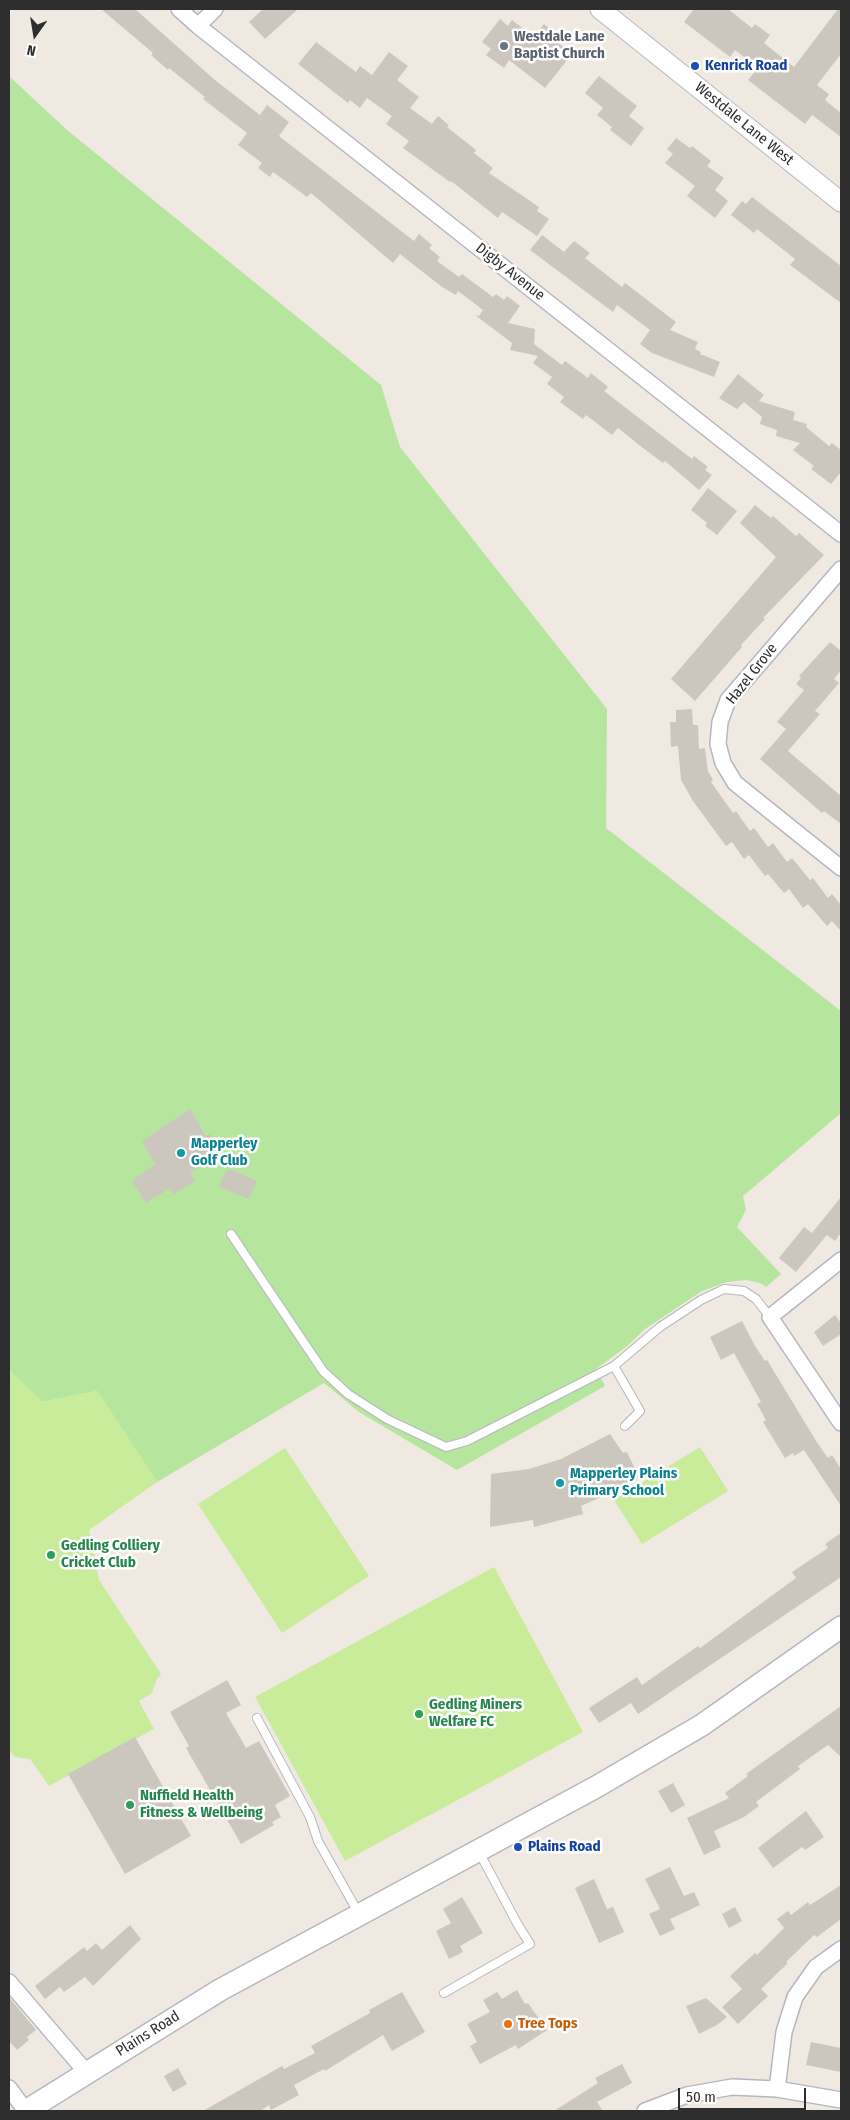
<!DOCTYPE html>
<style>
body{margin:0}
#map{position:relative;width:850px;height:2120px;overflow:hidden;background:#efe9e1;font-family:"Fira Sans Condensed",sans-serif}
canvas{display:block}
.frame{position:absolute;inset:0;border:10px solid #2e2e2e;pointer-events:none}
.north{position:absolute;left:10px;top:10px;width:50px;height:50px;-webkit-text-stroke:4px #fff;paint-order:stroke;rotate:193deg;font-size:14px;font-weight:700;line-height:20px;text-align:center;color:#2e2e2e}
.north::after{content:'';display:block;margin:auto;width:18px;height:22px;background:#2e2e2e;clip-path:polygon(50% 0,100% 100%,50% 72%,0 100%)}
.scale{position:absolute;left:678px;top:2088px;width:128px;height:22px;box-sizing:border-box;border:2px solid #2e2e2e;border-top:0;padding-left:6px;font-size:15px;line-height:18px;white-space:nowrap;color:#2e2e2e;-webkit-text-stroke:4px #fff;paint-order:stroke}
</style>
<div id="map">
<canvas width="850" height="2120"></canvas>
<div class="frame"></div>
<div class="north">N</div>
<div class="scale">50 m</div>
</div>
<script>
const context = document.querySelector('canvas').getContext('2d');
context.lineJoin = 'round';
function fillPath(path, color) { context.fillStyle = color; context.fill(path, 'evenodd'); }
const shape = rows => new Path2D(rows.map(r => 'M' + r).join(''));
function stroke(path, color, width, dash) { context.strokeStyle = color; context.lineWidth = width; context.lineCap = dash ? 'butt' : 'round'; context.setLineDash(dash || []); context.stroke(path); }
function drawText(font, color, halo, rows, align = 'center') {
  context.font = font + ' "Fira Sans Condensed",sans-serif'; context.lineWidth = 5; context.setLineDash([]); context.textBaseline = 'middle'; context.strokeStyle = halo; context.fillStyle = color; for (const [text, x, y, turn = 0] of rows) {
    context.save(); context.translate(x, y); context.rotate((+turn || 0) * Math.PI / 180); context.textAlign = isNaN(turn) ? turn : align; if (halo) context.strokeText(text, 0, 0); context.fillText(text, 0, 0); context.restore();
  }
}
fillPath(shape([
 [9,76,67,130,381,385,400,447,607,709,606,828,841,1011,841,1113,743,1196,746,1210,737,1227,781,1274,766,1287,760,1283,746,1280,727,1282,702,1291,645,1329,626,1347,596,1369,605,1386,457,1470,359,1412,324,1383,157,1482,97,1391,42,1402,9,1370]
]), '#b6e59e');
fillPath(shape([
 [9,1370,43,1402,97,1391,157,1482,89,1530,99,1580,161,1674,157,1679,152,1693,139,1701,154,1729,49,1786,30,1759,15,1757,9,1750],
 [700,1447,728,1491,642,1544,614,1500],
 [285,1448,369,1576,282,1633,198,1504],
 [494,1567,583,1732,345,1861,255,1697]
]), '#c9ec9a');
fillPath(shape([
 [101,9,135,9,215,80,260,115,267,105,289,122,279,136,414,241,419,234,432,245,429,248,440,257,437,261,459,277,462,274,493,297,496,294,504,300,507,296,520,306,508,323,535,329,534,344,562,365,565,361,588,378,591,373,608,387,604,391,692,459,694,456,708,467,705,470,712,475,699,490,665,461,663,463,643,448,618,428,612,435,586,415,583,419,560,402,564,397,547,384,552,377,533,363,538,356,510,350,512,343,475,315,479,316,483,310,458,291,456,295,442,287,400,254,393,263,311,193,307,197,273,172,270,177,258,168,262,163,238,145,247,133,203,99,205,97,169,68,168,70,151,55,153,53],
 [263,9,298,9,265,39,249,22],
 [694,9,728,9,752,28,755,24,770,35,764,43,794,67,838,9,841,9,841,54,817,85,829,94,825,100,841,113,841,137,812,115,805,124,748,80,758,68,735,50,730,57,684,22],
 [500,19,508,26,512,20,534,37,544,24,560,37,556,41,572,54,545,88,509,60,504,68,486,55,491,49,482,42],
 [316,42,356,72,360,66,372,75,389,52,408,66,397,80,419,97,410,108,432,124,438,116,449,125,447,127,476,150,474,153,493,168,489,173,539,207,537,211,549,219,537,236,502,212,498,218,451,181,450,182,403,148,409,141,386,124,392,116,367,98,360,108,350,100,348,103,298,64],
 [599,76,637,106,629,116,644,128,631,146,610,130,612,127,597,115,603,108,585,93],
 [676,138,690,148,692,146,711,161,707,166,724,178,715,190,728,201,715,218,687,196,695,186,665,163,673,154,667,149],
 [752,197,841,266,841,303,790,265,795,259,757,229,754,233,731,215,742,201,746,204],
 [542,235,564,252,574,241,590,253,585,258,622,287,625,283,676,322,670,330,698,342,695,349,701,352,700,354,720,362,714,377,652,353,640,344,650,330,617,305,613,312,530,250],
 [738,374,764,395,759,401,795,412,793,420,807,424,806,427,829,446,832,443,841,450,841,472,831,484,811,469,814,466,793,450,800,443,776,436,777,430,760,424,762,417,744,402,737,409,719,398],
 [708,488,737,511,717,535,705,526,707,523,691,510],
 [755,505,771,518,773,516,796,536,799,533,824,555,763,618,765,619,741,645,742,647,695,701,671,679,776,557,740,523],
 [830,642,841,651,841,670,834,679,839,683,815,711,820,714,788,751,841,796,841,824,824,811,822,813,760,759,786,729,777,722,804,690,796,684,801,678,799,676],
 [692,709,693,725,698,725,699,749,705,748,708,771,713,780,711,782,733,813,736,811,750,831,754,828,768,847,773,843,787,862,792,858,810,880,813,878,828,898,832,894,841,905,841,931,832,921,827,926,808,904,803,908,789,889,784,893,768,874,765,876,749,855,744,859,732,842,726,846,693,801,681,780,678,746,671,747,670,722,676,722,676,710],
 [190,1109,206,1136,210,1134,217,1145,210,1149,214,1157,190,1173,195,1181,174,1194,170,1188,146,1203,132,1181,155,1164,142,1141],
 [226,1170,232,1170,257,1181,249,1199,219,1187],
 [841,1197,841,1233,835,1241,827,1235,796,1272,779,1258,804,1227,812,1233],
 [835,1315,841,1323,841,1334,823,1346,814,1332],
 [742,1321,755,1346,765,1361,767,1360,818,1444,828,1458,832,1455,841,1469,841,1506,804,1450,794,1456,793,1453,785,1458,763,1422,766,1420,757,1404,761,1402,734,1353,721,1360,710,1337],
 [610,1434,623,1453,627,1452,639,1477,619,1489,581,1506,583,1514,534,1527,533,1520,490,1527,491,1474,529,1469,561,1459],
 [841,1533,841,1577,638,1714,631,1703,599,1723,589,1708,637,1677,642,1685,698,1646,700,1648,796,1578,792,1572,828,1548,825,1544],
 [227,1680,241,1705,226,1713,246,1748,259,1741,290,1796,275,1805,281,1817,272,1822,274,1825,241,1844,186,1748,189,1746,170,1712],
 [841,1706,841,1757,828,1745,798,1766,800,1769,756,1802,759,1806,744,1817,714,1831,721,1847,704,1855,687,1818,729,1798,725,1793,748,1776,746,1774],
 [135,1737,191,1836,125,1874,68,1774],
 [673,1783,685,1805,671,1813,658,1791],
 [806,1811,824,1837,805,1850,802,1847,773,1868,758,1848],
 [670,1867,684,1896,694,1892,700,1905,670,1919,675,1929,660,1936,649,1914,660,1909,645,1879],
 [594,1879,607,1909,613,1907,624,1932,599,1943,575,1888],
 [841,1885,841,1919,817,1937,814,1935,786,1962,788,1963,761,1989,768,1996,738,2024,722,2007,742,1989,730,1976,755,1953,757,1955,784,1928,777,1919,788,1911,791,1915,808,1902,810,1905],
 [462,1897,483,1933,460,1946,463,1952,449,1959,436,1931,451,1923,443,1909],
 [735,1907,742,1921,729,1928,722,1914],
 [130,1925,141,1939,93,1986,85,1977,64,1992,60,1987,45,1999,35,1986,84,1947,87,1951,96,1943,102,1950],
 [517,1990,525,2004,528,2003,547,2030,518,2049,516,2045,480,2064,470,2046,477,2042,467,2024,490,2012,483,2000,497,1992,502,1999],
 [402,1992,425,2032,392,2051,383,2035,325,2071,324,2069,294,2085,299,2095,271,2110,269,2105,260,2111,203,2111,282,2066,284,2069,315,2053,311,2046,370,2013,369,2010],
 [9,1997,36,2030,27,2037,29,2040,17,2050,9,2041],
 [706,1998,727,2017,717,2025,699,2034,686,2006],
 [811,2042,841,2048,841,2072,806,2065],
 [622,2064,632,2083,597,2102,603,2111,554,2111,598,2083,595,2078],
 [178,2068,187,2084,173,2092,164,2076]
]), '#cbc7bf');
const service = shape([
 [231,1234,323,1371,348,1394,387,1419,446,1447,467,1441,614,1366,660,1327,701,1300,724,1289,744,1291,756,1299,770,1317],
 [614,1366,640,1411,625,1426],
 [257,1718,310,1817,318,1841,359,1914],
 [444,1993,530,1944,518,1925,479,1852]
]);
const minor = shape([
 [179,9,198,26,841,534],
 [198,26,215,9],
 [841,569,728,700,720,722,718,744,723,763,735,783,841,868],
 [841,1260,770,1317,841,1423],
 [9,1982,87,2073],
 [9,2088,26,2111],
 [777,2089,784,2032,795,1997,816,1967,841,1949],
 [645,2111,687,2095,732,2087,777,2089,841,2100]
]);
const tertiary = shape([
 [600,9,841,202]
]);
const secondary = shape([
 [26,2111,220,1990,596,1787,702,1725,841,1627]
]);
stroke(service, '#b4b7c1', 10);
stroke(minor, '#b4b7c1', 18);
stroke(tertiary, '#b4b7c1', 21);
stroke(secondary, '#b4b7c1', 24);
stroke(service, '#fff', 8);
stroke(minor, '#fff', 15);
stroke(tertiary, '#fff', 19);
stroke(secondary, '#fff', 21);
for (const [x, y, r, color] of [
 [504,46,5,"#6b7280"],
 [695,66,5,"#1a4fb4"],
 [181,1153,5,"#0f9aa8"],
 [560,1483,5,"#0f9aa8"],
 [51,1555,5,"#2e9e5b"],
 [419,1714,5,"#2e9e5b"],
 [130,1805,5,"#2e9e5b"],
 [518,1847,5,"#1a4fb4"],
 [508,2024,5,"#e8710a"]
]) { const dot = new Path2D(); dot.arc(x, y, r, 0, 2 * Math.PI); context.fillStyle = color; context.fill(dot); stroke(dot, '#fff', 2); }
drawText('bold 15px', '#5b616d', '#fff', [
 ["Westdale Lane",514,37],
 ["Baptist Church",514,54]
], 'left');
drawText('bold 15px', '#164399', '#fff', [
 ["Kenrick Road",705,66],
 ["Plains Road",528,1847]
], 'left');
drawText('15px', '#2e2e2e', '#fff', [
 ["Westdale Lane West",744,124,39],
 ["Digby Avenue",510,272,38],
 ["Hazel Grove",752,674,-52],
 ["Plains Road",148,2034,-32]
]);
drawText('bold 15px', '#0d838f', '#fff', [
 ["Mapperley",191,1144],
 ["Golf Club",191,1161],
 ["Mapperley Plains",570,1474],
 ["Primary School",570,1491]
], 'left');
drawText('bold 15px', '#27864d', '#fff', [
 ["Gedling Colliery",61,1546],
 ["Cricket Club",61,1563],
 ["Gedling Miners",429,1705],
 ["Welfare FC",429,1722],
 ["Nuffield Health",140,1796],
 ["Fitness & Wellbeing",140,1813]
], 'left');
drawText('bold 15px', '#c56008', '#fff', [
 ["Tree Tops",518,2024]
], 'left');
</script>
